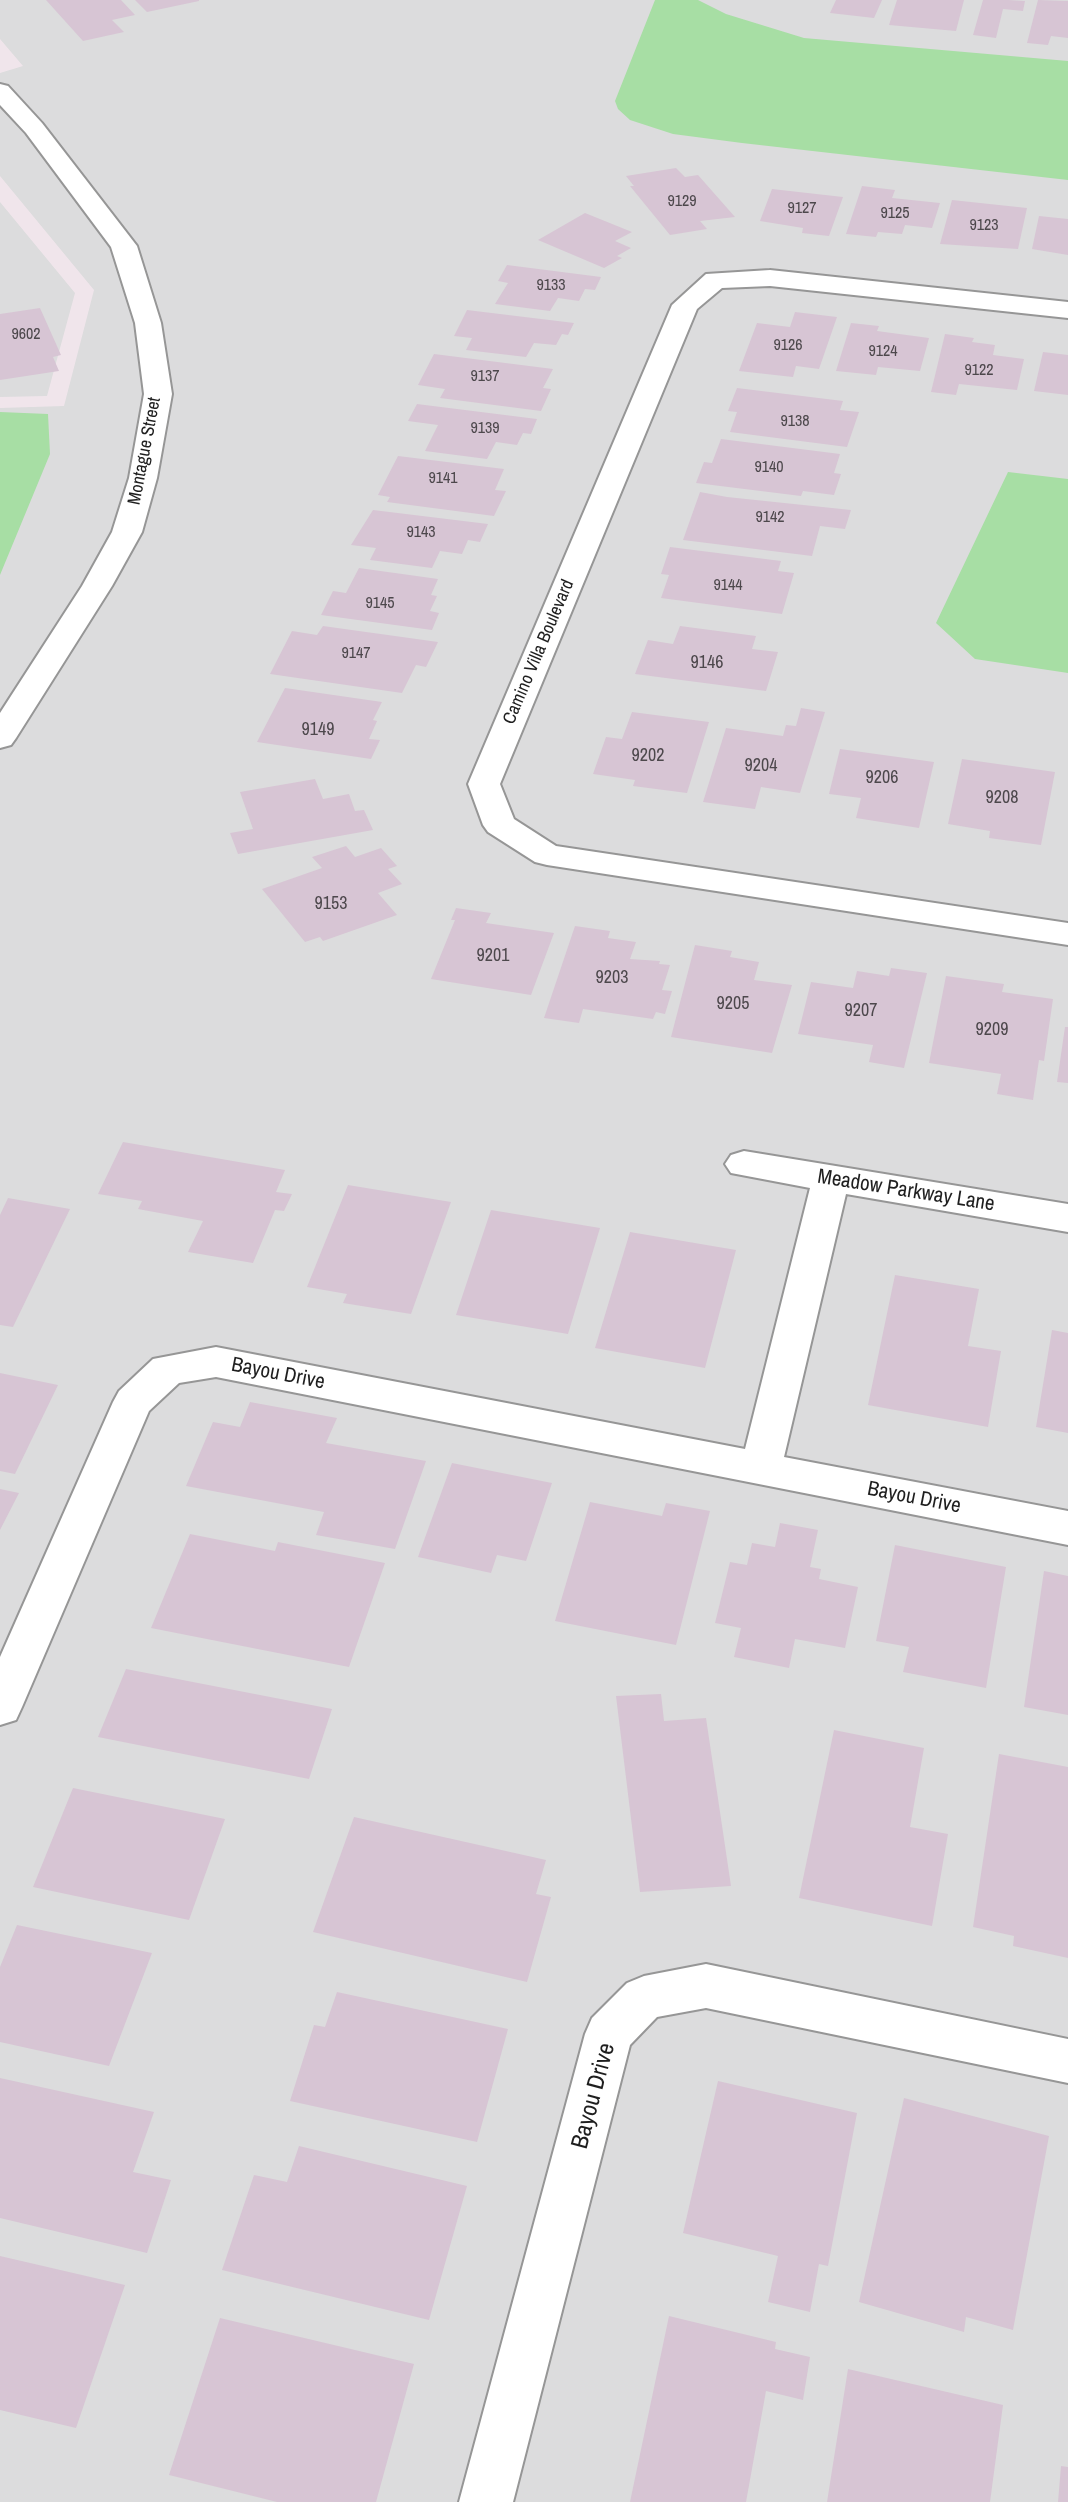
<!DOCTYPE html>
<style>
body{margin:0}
canvas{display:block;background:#f0e5eb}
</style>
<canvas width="1068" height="2502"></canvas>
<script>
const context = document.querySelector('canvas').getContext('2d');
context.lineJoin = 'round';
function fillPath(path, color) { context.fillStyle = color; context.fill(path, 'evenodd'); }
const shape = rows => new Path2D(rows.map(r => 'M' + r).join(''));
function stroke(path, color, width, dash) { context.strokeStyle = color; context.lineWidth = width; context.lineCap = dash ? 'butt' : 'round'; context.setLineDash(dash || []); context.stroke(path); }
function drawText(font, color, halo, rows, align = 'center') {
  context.font = font + ' "Archivo Narrow",sans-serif'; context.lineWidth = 6; context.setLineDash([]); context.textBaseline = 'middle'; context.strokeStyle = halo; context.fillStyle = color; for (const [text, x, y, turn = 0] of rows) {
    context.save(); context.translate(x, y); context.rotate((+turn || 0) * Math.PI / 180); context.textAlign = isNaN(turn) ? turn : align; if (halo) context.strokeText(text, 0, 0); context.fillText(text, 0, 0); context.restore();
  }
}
fillPath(shape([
 [0,0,1068,0,1068,2502,0,2502,0,408,64,406,94,290,0,176,0,73,23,66,0,39],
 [0,202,75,293,47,396,0,397]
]), '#dcdcdd');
fillPath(shape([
 [655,0,698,0,726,14,804,38,1068,61,1068,180,742,143,673,134,630,120,618,109,615,101],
 [0,412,48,414,50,454,0,575],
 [1008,472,1068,479,1068,673,975,659,936,623]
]), '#a7dea4');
fillPath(shape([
 [46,0,121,0,135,15,112,20,124,32,83,41],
 [135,0,199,0,199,1,147,12],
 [836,0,882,0,874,18,830,13],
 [897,0,964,0,956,31,889,25],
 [983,0,1008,0,1025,1,1023,11,1003,9,996,38,973,35],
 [1038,0,1068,1,1068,38,1051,36,1048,45,1027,43],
 [676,168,685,177,698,175,735,217,700,221,707,229,670,235,630,186,634,186,626,176],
 [862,186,895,190,892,198,940,203,932,228,905,225,902,234,878,232,876,237,846,234],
 [772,189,843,197,829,236,802,233,803,228,760,221],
 [952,200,1027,208,1018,249,940,244],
 [585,213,632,232,615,241,631,248,617,256,622,258,604,268,538,240],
 [1039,216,1068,219,1068,255,1032,249],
 [507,265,601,277,595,290,585,289,579,301,558,298,550,311,495,304,508,283,498,281],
 [40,308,61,355,53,357,59,371,0,380,0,314],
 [467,310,574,323,568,335,562,334,556,345,534,343,526,357,466,350,472,338,454,336],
 [795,312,837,317,819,369,796,366,793,377,739,371,757,323,790,327],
 [851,323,879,326,877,331,929,338,920,371,878,367,876,375,836,371],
 [945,334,974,338,972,342,995,345,993,355,1024,359,1017,390,959,384,956,395,931,392],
 [1043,352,1068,355,1068,395,1034,391],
 [434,354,553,369,543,388,551,389,541,411,440,398,445,389,418,385],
 [737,388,843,401,840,410,859,412,847,447,730,432,737,412,728,411],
 [417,404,537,419,531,434,523,433,517,445,496,442,487,459,425,451,438,425,408,421],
 [721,439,840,454,834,473,841,474,834,495,803,491,801,496,696,483,704,462,712,463],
 [398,456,504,469,495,490,506,491,494,516,387,502,390,497,378,495],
 [700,492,727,497,851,510,845,529,820,526,812,556,683,540],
 [373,510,488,524,480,542,468,540,462,554,440,551,432,568,370,560,376,548,351,545],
 [670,547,781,561,778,571,794,573,782,614,661,598,669,575,661,574],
 [359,568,438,579,431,595,437,596,430,611,439,613,432,630,321,615,333,591,346,593],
 [323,626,438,642,426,667,416,665,402,693,270,674,292,631,317,635],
 [680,626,756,636,752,649,778,652,766,691,635,674,648,640,673,644],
 [285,688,382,702,373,720,377,721,369,739,380,740,371,759,257,742],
 [801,708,825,712,800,793,761,787,755,809,703,802,726,728,783,736,786,725,796,726],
 [632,712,709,722,687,793,633,786,635,780,593,774,606,737,622,739],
 [840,749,934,762,919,828,856,818,861,798,829,794],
 [962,759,1055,772,1041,845,989,838,990,831,948,824],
 [315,779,323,799,349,794,355,811,364,810,373,830,238,854,230,833,253,829,240,792],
 [346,846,355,857,381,848,397,866,388,869,402,884,378,893,397,915,323,941,320,937,305,942,262,889,322,868,312,857],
 [456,908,491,913,486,923,554,933,531,995,431,979,455,920,451,920],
 [575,926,610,931,608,938,636,942,630,959,660,961,659,964,670,965,662,990,672,991,665,1014,656,1012,653,1019,583,1009,579,1023,544,1018],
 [695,945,732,951,730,957,759,962,754,980,792,985,772,1053,671,1037],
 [891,968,927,973,904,1068,869,1062,873,1045,798,1034,811,982,853,988,857,971,889,976],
 [946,976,1004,984,1002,992,1053,999,1044,1061,1039,1060,1033,1100,997,1094,1001,1074,929,1063],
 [1065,1027,1068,1027,1068,1083,1057,1082],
 [123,1142,285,1170,276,1192,292,1194,284,1211,275,1210,253,1263,188,1252,203,1221,138,1209,142,1201,98,1194],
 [348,1185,451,1202,411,1314,343,1303,347,1294,307,1287],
 [8,1198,70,1209,13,1327,0,1325,0,1215],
 [491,1210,600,1228,568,1334,456,1315],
 [630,1232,736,1250,705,1368,595,1348],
 [895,1275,979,1289,968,1346,1001,1351,988,1427,868,1405],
 [1052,1330,1068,1333,1068,1433,1036,1427],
 [0,1373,58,1385,15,1474,0,1471],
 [250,1402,337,1418,326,1443,426,1461,395,1549,316,1535,324,1512,186,1486,213,1422,240,1427],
 [452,1463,552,1483,526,1561,497,1555,491,1573,418,1557],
 [0,1489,19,1493,0,1530],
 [590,1502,662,1516,666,1503,710,1511,676,1645,555,1621],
 [780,1523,818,1530,810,1567,821,1569,819,1579,858,1587,845,1648,795,1639,789,1668,734,1657,741,1628,715,1623,730,1562,747,1565,752,1543,775,1547],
 [190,1534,275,1551,278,1542,385,1563,349,1667,151,1628],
 [895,1545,1006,1567,986,1688,903,1672,909,1647,876,1641],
 [1044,1571,1068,1576,1068,1715,1024,1707],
 [126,1669,332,1709,309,1779,98,1737],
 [661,1694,664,1721,706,1718,731,1886,640,1892,616,1696],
 [834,1730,924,1748,910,1827,948,1834,932,1926,799,1898],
 [999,1754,1068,1767,1068,1958,1013,1946,1014,1936,973,1927],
 [73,1788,225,1819,189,1920,33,1887],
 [354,1817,546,1860,536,1894,551,1897,527,1982,313,1932],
 [17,1925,152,1953,109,2066,0,2042,0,1967],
 [337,1992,508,2029,477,2142,290,2101,314,2025,325,2027],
 [0,2078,154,2112,133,2172,171,2180,147,2253,0,2218],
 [718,2081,857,2113,828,2266,819,2264,810,2312,768,2302,778,2256,683,2233],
 [904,2098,1049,2136,1013,2330,966,2317,964,2332,859,2302],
 [299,2146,467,2186,429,2320,222,2270,254,2175,287,2182],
 [0,2256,125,2285,76,2428,0,2410],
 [669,2316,776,2342,775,2349,810,2357,803,2400,766,2391,746,2502,630,2502],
 [220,2318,414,2364,376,2502,277,2502,169,2475],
 [848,2369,1003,2405,990,2502,827,2502],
 [1061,2466,1068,2467,1068,2502,1058,2502]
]), '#d7c5d4');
const minor = shape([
 [0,84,8,86,42,123,137,246,161,323,172,394,157,478,142,532,112,586,16,738,11,745,0,748,0,713,82,586,112,532,129,478,144,394,135,323,111,247,26,133,0,105,0,84],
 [770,270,1068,302,1068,318,770,286,722,288,697,309,500,784,514,819,556,846,1068,923,1068,945,547,865,535,862,488,832,483,825,468,784,672,305,706,274,770,270],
 [744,1151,1068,1204,1068,1232,846,1194,784,1457,1068,1511,1068,1545,216,1377,179,1383,149,1411,22,1707,16,1720,0,1725,0,1657,113,1402,119,1391,153,1359,216,1347,745,1449,810,1188,731,1173,725,1164,731,1155,744,1151],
 [706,1964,1068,2039,1068,2083,706,2008,657,2017,630,2045,513,2502,459,2502,585,2034,592,2018,627,1983,644,1976,706,1964]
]);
stroke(minor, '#969696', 4);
fillPath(minor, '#fff');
drawText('16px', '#4d484c', null, [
 ["9129",682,202],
 ["9127",802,209],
 ["9125",895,214],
 ["9123",984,226],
 ["9133",551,286],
 ["9602",26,335],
 ["9126",788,346],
 ["9124",883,352],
 ["9122",979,371],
 ["9137",485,377],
 ["9138",795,422],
 ["9139",485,429],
 ["9140",769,468],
 ["9141",443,479],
 ["9142",770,518],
 ["9143",421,533],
 ["9144",728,586],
 ["9145",380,604],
 ["9147",356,654]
]);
drawText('18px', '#1f1f1f', '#fff', [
 ["Montague Street",145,451,-79],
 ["Camino Villa Boulevard",539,652,-67]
]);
drawText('18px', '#4d484c', null, [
 ["9146",707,663],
 ["9149",318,730],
 ["9202",648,756],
 ["9204",761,766],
 ["9206",882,778],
 ["9208",1002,798],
 ["9153",331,904],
 ["9201",493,956],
 ["9203",612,978],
 ["9205",733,1004],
 ["9207",861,1011],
 ["9209",992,1030]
]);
drawText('21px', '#1f1f1f', '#fff', [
 ["Meadow Parkway Lane",906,1191,9],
 ["Bayou Drive",278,1374,11],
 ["Bayou Drive",914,1498,11]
]);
drawText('24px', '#1f1f1f', '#fff', [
 ["Bayou Drive",594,2096,-75]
]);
</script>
